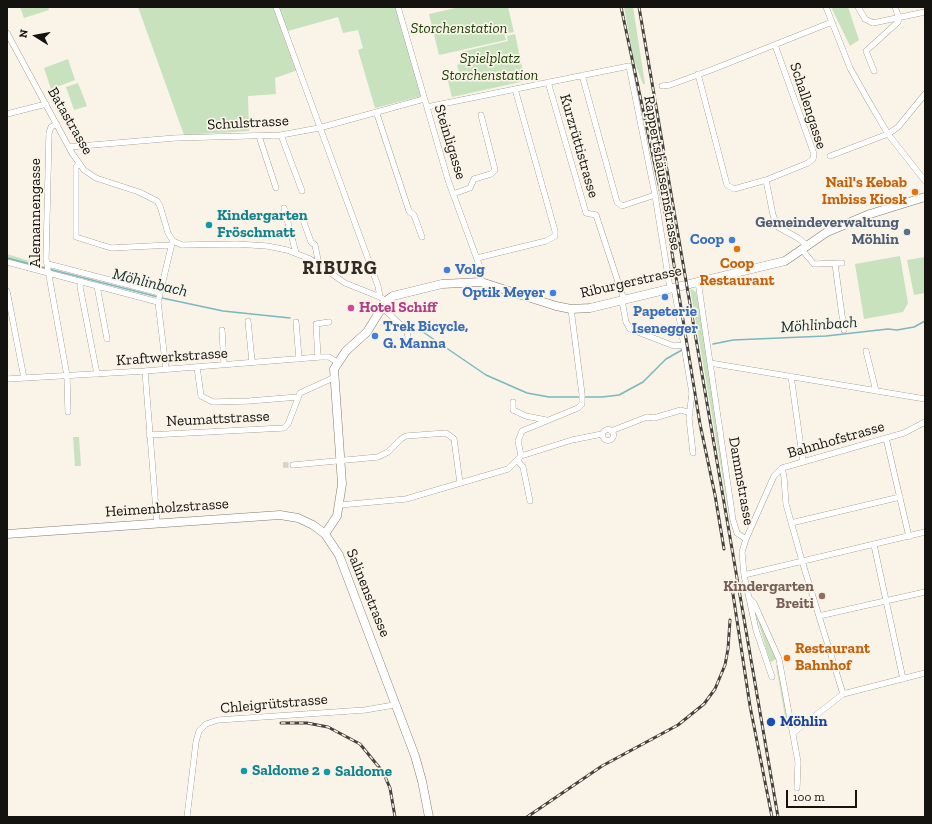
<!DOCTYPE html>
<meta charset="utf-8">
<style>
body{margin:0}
#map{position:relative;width:932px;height:824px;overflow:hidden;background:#f9f3e8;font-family:"Zilla Slab",serif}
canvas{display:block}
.frame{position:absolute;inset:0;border:8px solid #14130f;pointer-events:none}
.north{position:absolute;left:16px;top:16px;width:40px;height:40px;-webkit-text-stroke:3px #f9f3e8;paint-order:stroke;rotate:281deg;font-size:11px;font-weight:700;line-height:16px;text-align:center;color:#14130f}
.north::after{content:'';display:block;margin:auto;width:14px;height:18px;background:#14130f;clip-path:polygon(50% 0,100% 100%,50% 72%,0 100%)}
.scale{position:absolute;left:786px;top:790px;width:71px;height:18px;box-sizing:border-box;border:2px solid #14130f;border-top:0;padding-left:5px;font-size:12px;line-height:14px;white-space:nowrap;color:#14130f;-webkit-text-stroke:3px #f9f3e8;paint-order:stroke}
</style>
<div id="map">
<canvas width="932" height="824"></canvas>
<div class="frame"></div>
<div class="north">N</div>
<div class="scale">100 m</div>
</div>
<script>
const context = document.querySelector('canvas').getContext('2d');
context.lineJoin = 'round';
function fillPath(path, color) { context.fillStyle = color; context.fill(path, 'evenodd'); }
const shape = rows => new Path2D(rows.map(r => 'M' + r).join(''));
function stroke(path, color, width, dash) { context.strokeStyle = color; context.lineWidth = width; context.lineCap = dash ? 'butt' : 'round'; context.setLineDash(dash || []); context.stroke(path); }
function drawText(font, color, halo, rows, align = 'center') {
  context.font = font + ' "Zilla Slab",serif'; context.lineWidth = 3.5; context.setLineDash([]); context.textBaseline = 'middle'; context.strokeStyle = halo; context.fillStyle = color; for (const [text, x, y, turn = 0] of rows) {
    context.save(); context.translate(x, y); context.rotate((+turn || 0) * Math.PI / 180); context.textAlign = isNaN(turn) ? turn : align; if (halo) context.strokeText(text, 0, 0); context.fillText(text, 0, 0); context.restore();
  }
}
fillPath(shape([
 [20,7,48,7,49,10,24,18],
 [138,7,400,7,426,95,375,108,358,50,363,48,358,30,343,33,338,17,288,31,301,69,275,78,276,94,248,96,249,131,184,135],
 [460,7,508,7,514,32,504,34,506,40,439,55,429,14],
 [624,7,633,7,645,84,643,84,634,61],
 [831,7,848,7,859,40,850,46],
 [515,34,525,81,452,97,447,77,459,73,457,65,463,63,461,52,508,41,507,36],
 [68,59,75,80,51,89,44,68],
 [78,83,87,106,74,110,66,87],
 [7,254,39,264,38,267,7,260],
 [900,256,908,303,903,312,864,319,855,264],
 [925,257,925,293,914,295,907,260],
 [690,288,696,292,700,307,731,526],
 [73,437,79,437,81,466,75,466],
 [756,614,776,659,773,661,770,662],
 [776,665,778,665,791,728,787,728]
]), '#c8e2be');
stroke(shape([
 [7,258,46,268],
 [49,269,158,297],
 [162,298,223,311,290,318],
 [412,328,423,332,486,375,527,393,549,397,602,397,619,395,643,382,666,359,682,350],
 [713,344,733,340,826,336,888,329,897,330,914,327,925,321]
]), '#79b8bf', 1.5);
stroke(shape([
 [283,465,293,465]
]), '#d7d1c7', 5.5, [5.5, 3]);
const street = shape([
 [276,7,378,286,380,297],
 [398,7,448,180,481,270,481,282],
 [826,7,850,68,868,100,888,134,925,181],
 [858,7,865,19,873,23,925,12],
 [7,33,72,153,84,170,96,178,139,192,157,201,160,206,168,233,173,241,182,245,236,244,267,246,287,250,310,259,345,283,380,297,386,301],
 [775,45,814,154,813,159,808,163,766,180,773,215,778,227,798,238,808,246],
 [874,71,866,51,898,22,899,18,895,7],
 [698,74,727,185,734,189,766,180],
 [582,75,617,202,622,206,655,195],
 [548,82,586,213,596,215,624,300],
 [662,86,670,85,711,70,832,22],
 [427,107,629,66,655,195,670,288],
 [7,114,46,104],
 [377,114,409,211,414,215,422,237],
 [57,124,51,127,49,133,46,259,67,376,68,412],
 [281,135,302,191],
 [259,136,276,188],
 [69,147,175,138,281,135,319,128,424,99],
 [830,156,888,134,898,127,925,94],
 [79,163,76,167,76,237,111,248,170,245],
 [453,194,470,188,474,179,491,174,495,170,481,115],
 [284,208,296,253],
 [302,217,311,242,315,245,319,265],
 [802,250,814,264,842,263],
 [477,258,546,241,555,236,555,231,515,89],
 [7,262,158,302],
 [48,264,160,293],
 [835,264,844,330],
 [81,281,80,287,97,374],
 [698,281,733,520,737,533,746,539],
 [97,286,107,339],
 [674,287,692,393,689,418,693,453],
 [7,291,24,378],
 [622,301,626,322,630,329,674,346,684,345],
 [382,307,406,330,408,336,408,344],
 [248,321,252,362],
 [296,322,299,359],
 [222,330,224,364],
 [866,351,876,391],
 [318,357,316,324,329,322],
 [710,363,925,399],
 [197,367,201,396,213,402,249,401,298,397],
 [166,369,158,302,172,243],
 [145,371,157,523],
 [791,376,803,462],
 [7,379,145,371,320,357,329,357,337,362],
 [513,402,513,410,526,416,546,420],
 '602.5 435a5.5 5.5 0 1 1 11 0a5.5 5.5 0 1 1-11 0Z',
 [611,431,647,417,654,418,681,410,690,413],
 [149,435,284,428,288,424,300,393,333,378],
 [886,438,909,537],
 [521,456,572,440,602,434],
 [517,460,523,467,530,501],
 [293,465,378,457,388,452,401,439,406,436,446,433,454,439,460,483],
 [782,468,784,477,786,504,802,561,843,694],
 [340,505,406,499,508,469,521,456,518,441,522,431,578,408,582,404,582,394,571,309],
 [791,523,900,497],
 [874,545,903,679],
 [744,575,925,532],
 [749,598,754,603,779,659,798,762,797,788],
 [819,616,925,592],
 [772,677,756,630,744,575,742,552,746,539,774,476,782,468,904,433,925,422],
 [793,733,843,694,925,673],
 [187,817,196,742,199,731,206,724,218,720,365,710,394,705]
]);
const secondary = shape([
 [7,534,280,515,298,518,313,525,325,534,339,555,415,756,422,781,429,817],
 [325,534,337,516,342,484,334,369,346,351,367,332,386,301,393,296,442,284,481,282,556,306,571,309,590,308,785,261,827,232,870,214,925,197]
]);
stroke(street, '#817c72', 6);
stroke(secondary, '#817c72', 9);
stroke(street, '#fff', 5.5);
stroke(secondary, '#fff', 8);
const rail = shape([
 [621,7,667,222,700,424,715,495,724,549],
 [639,7,778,817],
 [731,581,750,706,772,817],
 [281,723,307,723,328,727,360,744,383,772,390,788,395,817],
 [527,817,602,766,678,725,704,704,715,689,725,665,728,649,730,620]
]);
stroke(rail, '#44423d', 3);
stroke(rail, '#f9f3e8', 1.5, [4.5]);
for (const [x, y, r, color] of [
 [915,192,4,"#e8710a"],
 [209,225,4,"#0f9aa8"],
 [907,232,4,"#5c6f8a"],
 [732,240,4,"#3f7fe0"],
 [737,249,4,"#e8710a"],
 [447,270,4,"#3f7fe0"],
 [553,293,4,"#3f7fe0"],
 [665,297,4,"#3f7fe0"],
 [351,308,4,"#d1479c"],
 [375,336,4,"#3f7fe0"],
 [822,596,4,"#8d6e63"],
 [787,658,4,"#e8710a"],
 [771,722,5,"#1a4fb4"],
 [244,771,4,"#0f9aa8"],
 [327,772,4,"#0f9aa8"]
]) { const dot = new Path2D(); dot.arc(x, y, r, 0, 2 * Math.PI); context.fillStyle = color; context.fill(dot); stroke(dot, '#f9f3e8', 1.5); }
drawText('italic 15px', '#183e02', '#f9f3e8', [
 ["Storchenstation",459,29],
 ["Spielplatz",490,59],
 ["Storchenstation",490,76]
]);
drawText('15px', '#14130f', '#f9f3e8', [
 ["Schallengasse",808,106,72],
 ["Batastrasse",70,121,60],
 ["Schulstrasse",248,123,-3],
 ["Steinligasse",450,142,73],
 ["Kurzrüttistrasse",579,146,74],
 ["Rappertshäusernstrasse",662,173,80],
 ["Alemannengasse",36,213,-90],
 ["Riburgerstrasse",631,282,-13],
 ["Kraftwerkstrasse",172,357,-4],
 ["Neumattstrasse",218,419,-3],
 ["Bahnhofstrasse",836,440,-16],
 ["Dammstrasse",741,481,80],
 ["Heimenholzstrasse",167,508,-4],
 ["Salinenstrasse",368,593,68],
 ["Chleigrütstrasse",274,704,-5]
]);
drawText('bold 15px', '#c56008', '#f9f3e8', [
 ["Nail's Kebab",907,183],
 ["Imbiss Kiosk",907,200],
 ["Coop",737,264,"center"],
 ["Restaurant",737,281,"center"],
 ["Restaurant",795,649,"left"],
 ["Bahnhof",795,666,"left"]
], 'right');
drawText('bold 15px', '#0d838f', '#f9f3e8', [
 ["Kindergarten",217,216],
 ["Fröschmatt",217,233],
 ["Saldome 2",252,771],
 ["Saldome",335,772]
], 'left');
drawText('bold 15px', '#4e5e75', '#f9f3e8', [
 ["Gemeindeverwaltung",899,223],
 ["Möhlin",899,240]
], 'right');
drawText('bold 15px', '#366cbe', '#f9f3e8', [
 ["Coop",724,240],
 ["Volg",455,270,"left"],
 ["Optik Meyer",545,293],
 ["Papeterie",665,312,"center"],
 ["Isenegger",665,329,"center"],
 ["Trek Bicycle,",383,327,"left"],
 ["G. Manna",383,344,"left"]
], 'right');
drawText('bold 15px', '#b23c85', '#f9f3e8', [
 ["Hotel Schiff",359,308]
], 'left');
drawText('bold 15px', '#785e54', '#f9f3e8', [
 ["Kindergarten",814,587],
 ["Breiti",814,604]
], 'right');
drawText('bold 15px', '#164399', '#f9f3e8', [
 ["Möhlin",780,722]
], 'left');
drawText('italic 16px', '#0e2f32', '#f9f3e8', [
 ["Möhlinbach",150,283,14],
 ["Möhlinbach",819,325,-4]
]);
context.letterSpacing = '1px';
drawText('bold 19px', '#302c23', '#f9f3e8', [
 ["RIBURG",340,269]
]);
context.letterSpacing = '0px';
</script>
